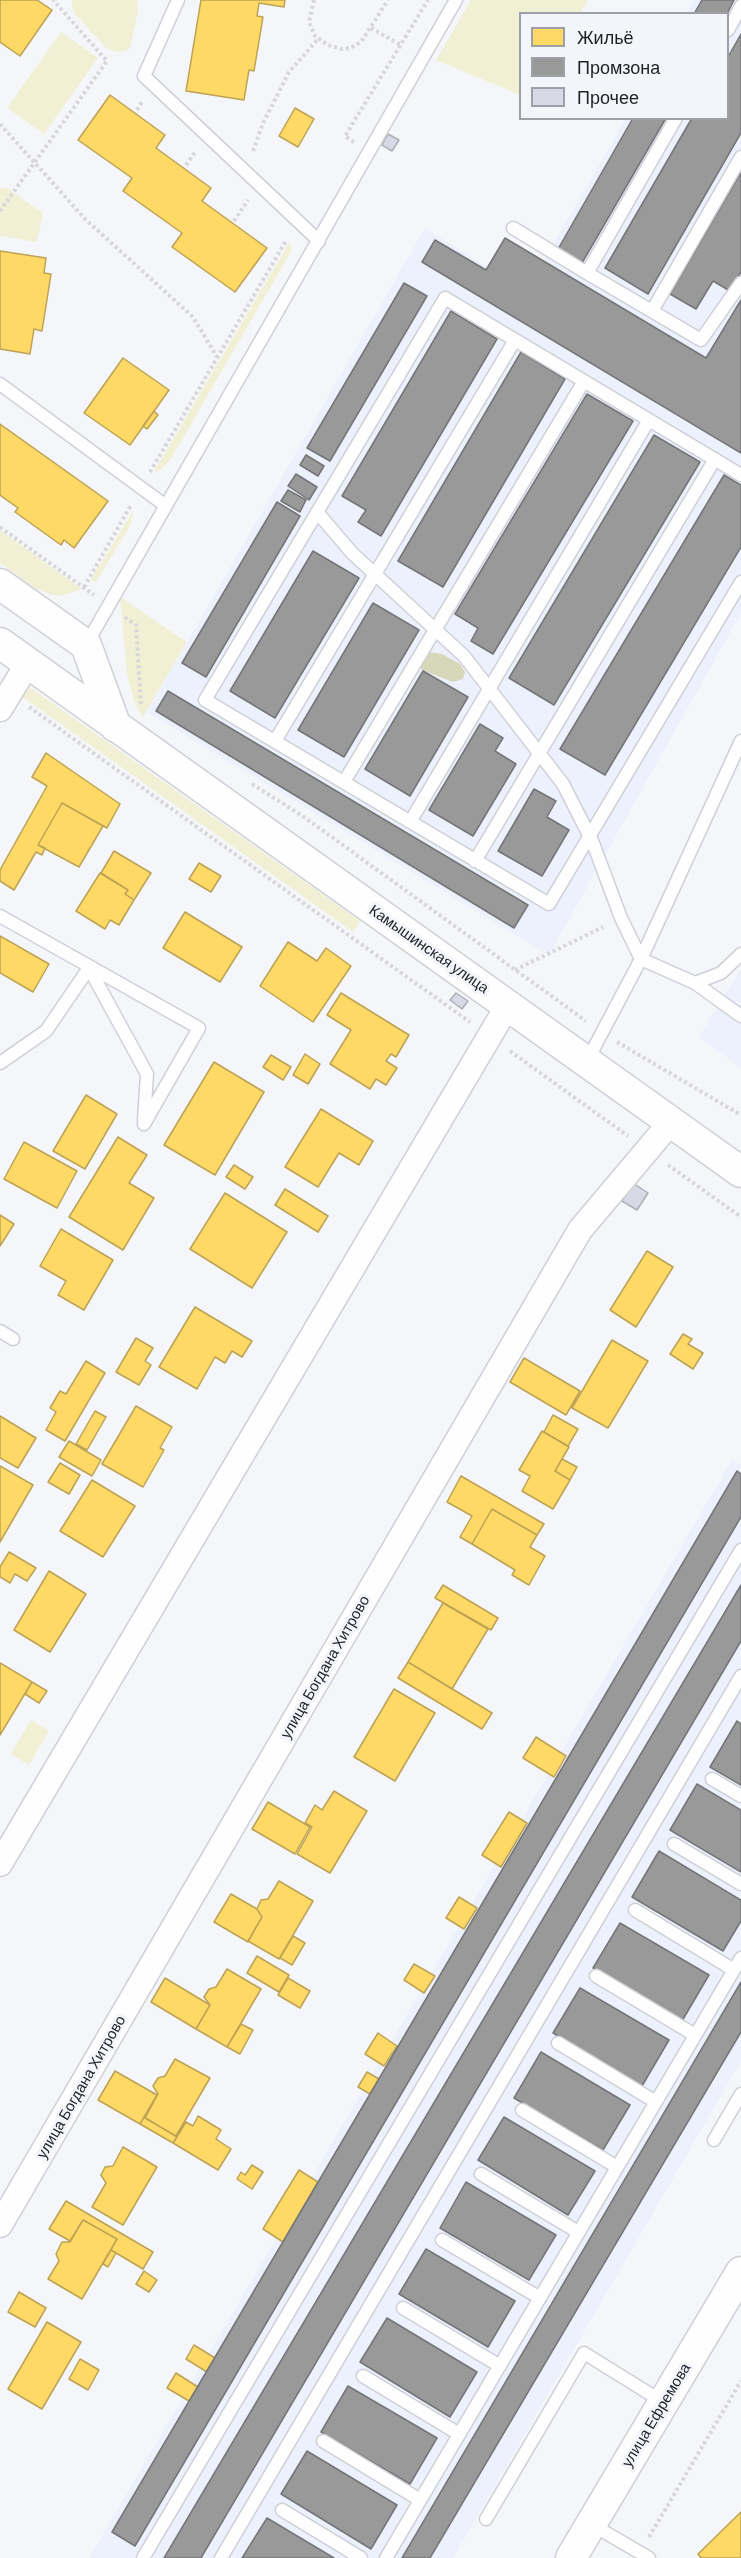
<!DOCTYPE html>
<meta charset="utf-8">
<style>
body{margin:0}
#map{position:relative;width:741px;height:2558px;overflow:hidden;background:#f5f6fa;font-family:Barlow,sans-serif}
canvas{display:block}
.legend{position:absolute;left:519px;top:12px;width:210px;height:108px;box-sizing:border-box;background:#f4f5fb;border:2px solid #9ea0a7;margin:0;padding:8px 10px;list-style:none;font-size:18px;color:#1e2029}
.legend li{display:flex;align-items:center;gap:12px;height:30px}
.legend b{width:30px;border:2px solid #9ea0a7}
</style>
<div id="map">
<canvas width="741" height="2558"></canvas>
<ul class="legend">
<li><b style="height:16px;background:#ffd966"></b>Жильё</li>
<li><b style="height:16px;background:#999"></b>Промзона</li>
<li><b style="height:16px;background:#d7dae6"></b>Прочее</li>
</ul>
</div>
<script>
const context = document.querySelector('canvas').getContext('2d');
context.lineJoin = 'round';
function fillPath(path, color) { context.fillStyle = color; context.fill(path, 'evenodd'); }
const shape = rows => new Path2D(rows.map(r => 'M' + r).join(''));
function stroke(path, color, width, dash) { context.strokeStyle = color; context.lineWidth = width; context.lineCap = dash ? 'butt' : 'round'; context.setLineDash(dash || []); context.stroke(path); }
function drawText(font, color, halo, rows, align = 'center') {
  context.font = font + ' Barlow,sans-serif'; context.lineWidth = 6; context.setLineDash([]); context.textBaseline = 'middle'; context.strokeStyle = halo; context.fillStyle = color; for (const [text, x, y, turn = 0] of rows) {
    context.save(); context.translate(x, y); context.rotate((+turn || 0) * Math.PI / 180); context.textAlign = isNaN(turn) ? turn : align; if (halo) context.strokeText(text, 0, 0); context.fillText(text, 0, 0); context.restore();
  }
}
fillPath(shape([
 [695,0,741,0,741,421,527,288,626,119,728,118,728,14,687,13],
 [425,228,741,426,741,613,549,955,147,712],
 [741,968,741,1068,699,1037],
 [732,1460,741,1465,741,2061,453,2558,89,2558]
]), '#edf0fd');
fillPath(shape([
 [72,0,137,0,138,11,130,48,125,51,117,52,106,48,76,15,72,8],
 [471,0,588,0,580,13,520,14,520,95,436,60],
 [61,32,98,58,44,134,7,108],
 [7,188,43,213,37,242,0,236,0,188],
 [289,243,292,248,290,253,172,457,162,469,153,473],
 [133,511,131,524,96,582,91,579],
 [0,530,82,589,61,596,49,594,35,588,0,563],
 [120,597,187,642,143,717,135,705,127,674],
 [31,688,360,921,353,932,20,695],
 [31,1720,49,1731,29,1765,11,1754]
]), '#f1f0d5');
fillPath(shape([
 [429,652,442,654,460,664,465,672,463,679,453,682,422,670,420,664]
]), '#d7d7b9');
const homes = shape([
 [0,0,37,0,52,10,20,56,0,42,0,0],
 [201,0,285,0,284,7,259,3,257,16,263,17,254,71,249,70,244,100,186,91,201,0],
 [110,95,165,135,156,148,211,188,202,201,267,248,235,292,172,247,182,233,123,191,132,178,78,140,110,95],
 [295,108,314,119,298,147,279,136,295,108],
 [0,251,46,258,44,273,51,274,42,331,34,329,30,354,0,349,0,251],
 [123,358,169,390,130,445,84,413,123,358],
 [154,411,158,415,147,429,143,426,154,411],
 [0,424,108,501,74,548,64,540,61,545,15,512,18,508,0,495,0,424],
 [46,753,120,804,107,828,62,803,38,845,45,848,42,855,36,852,14,890,0,881,0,870,47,786,32,777,46,753],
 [62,803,103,826,79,867,38,845,62,803],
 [114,851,151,873,134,900,125,894,128,890,101,873,114,851],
 [199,863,221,876,211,892,189,879,199,863],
 [100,873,128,890,125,894,134,900,119,925,110,920,105,929,76,911,100,873],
 [185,912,242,947,220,982,163,948,185,912],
 [0,936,49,964,33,992,0,973,0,936],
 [288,942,317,961,326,948,351,966,313,1022,260,986,288,942],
 [341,993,409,1035,396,1057,391,1054,386,1061,397,1068,386,1085,376,1079,370,1089,330,1064,351,1030,327,1015,341,993],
 [305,1054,320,1064,308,1084,293,1075,305,1054],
 [271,1055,291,1067,283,1080,263,1067,271,1055],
 [214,1062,264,1092,215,1175,164,1145,214,1062],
 [86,1095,117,1114,85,1169,53,1151,86,1095],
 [321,1109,373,1141,359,1165,339,1153,318,1187,285,1167,321,1109],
 [118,1137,147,1155,129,1183,154,1198,123,1250,69,1217,118,1137],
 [24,1142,77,1171,57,1208,4,1179,24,1142],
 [234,1165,253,1177,245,1189,226,1177,234,1165],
 [285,1189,328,1216,318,1232,275,1205,285,1189],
 [225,1193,287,1232,252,1288,190,1249,225,1193],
 [0,1215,14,1224,0,1246,0,1215],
 [61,1229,113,1260,84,1310,58,1295,66,1281,40,1266,61,1229],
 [647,1251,673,1267,636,1327,610,1310,647,1251],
 [195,1307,252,1341,242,1357,232,1351,225,1363,215,1357,197,1389,159,1367,195,1307],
 [683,1334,692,1339,688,1344,703,1353,693,1369,670,1354,683,1334],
 [136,1338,153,1348,145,1361,151,1365,139,1385,116,1372,136,1338],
 [612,1340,648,1361,608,1428,572,1408,612,1340],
 [524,1358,580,1391,566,1415,510,1382,524,1358],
 [86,1361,105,1373,65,1441,46,1430,56,1412,50,1408,60,1391,66,1394,86,1361],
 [136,1406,172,1427,160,1448,164,1450,143,1487,102,1464,136,1406],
 [95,1411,106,1417,87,1450,76,1444,95,1411],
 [553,1415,578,1429,568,1446,544,1432,553,1415],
 [0,1416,36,1438,18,1468,0,1458,0,1416],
 [542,1431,569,1447,555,1471,570,1480,553,1509,522,1491,530,1476,519,1470,542,1431],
 [69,1441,101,1460,92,1476,59,1457,69,1441],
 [562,1459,577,1467,570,1480,555,1471,562,1459],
 [60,1463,80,1475,69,1494,48,1482,60,1463],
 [0,1466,33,1485,0,1542,0,1466],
 [461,1476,544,1524,537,1535,492,1509,472,1544,460,1537,472,1516,447,1502,461,1476],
 [92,1480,135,1506,103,1557,60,1531,92,1480],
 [492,1509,537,1535,530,1547,545,1556,529,1585,512,1575,515,1570,472,1544,492,1509],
 [9,1552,36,1568,27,1581,15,1574,10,1583,0,1577,0,1567,9,1552],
 [49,1571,86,1594,50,1652,14,1630,49,1571],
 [443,1585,498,1618,491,1630,435,1598,443,1585],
 [443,1603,488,1629,452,1689,408,1662,443,1603],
 [408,1662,492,1713,482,1729,398,1678,408,1662],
 [0,1663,32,1682,0,1735,0,1663],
 [32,1682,47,1691,39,1703,25,1694,32,1682],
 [394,1689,435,1713,395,1781,354,1757,394,1689],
 [536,1737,566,1756,554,1777,523,1758,536,1737],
 [334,1791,367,1811,330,1873,297,1854,312,1827,305,1823,315,1805,322,1810,334,1791],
 [268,1802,310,1827,295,1854,252,1829,268,1802],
 [509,1812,527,1823,501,1867,482,1855,509,1812],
 [279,1881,313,1901,279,1959,248,1941,262,1917,257,1909,261,1900,268,1899,279,1881],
 [231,1894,257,1909,262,1917,248,1942,214,1922,231,1894],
 [459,1897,477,1908,464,1929,446,1918,459,1897],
 [293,1936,305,1943,292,1965,280,1958,293,1936],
 [257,1956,289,1975,279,1992,247,1973,257,1956],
 [414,1964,435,1976,424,1993,404,1980,414,1964],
 [227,1969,261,1989,227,2047,196,2029,210,2005,204,1997,209,1989,216,1987,227,1969],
 [165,1978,210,2005,196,2029,151,2002,165,1978],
 [288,1978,310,1991,300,2008,278,1995,288,1978],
 [241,2024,253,2030,240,2054,227,2047,241,2024],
 [378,2033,397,2046,384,2066,365,2054,378,2033],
 [175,2059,210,2078,176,2136,145,2118,158,2094,153,2086,158,2078,165,2076,175,2059],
 [115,2071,157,2095,140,2124,98,2100,115,2071],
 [367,2072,379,2079,370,2094,358,2087,367,2072],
 [198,2116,221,2130,216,2139,231,2149,218,2170,173,2143,186,2122,193,2126,198,2116],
 [144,2117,177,2137,173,2143,140,2124,144,2117],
 [123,2147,157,2167,123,2225,92,2207,106,2183,101,2175,105,2167,113,2166,123,2147],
 [252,2165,263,2172,252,2189,237,2179,241,2172,245,2175,252,2165],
 [299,2170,318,2182,283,2242,263,2229,299,2170],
 [66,2201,153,2252,143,2269,111,2250,117,2239,83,2220,70,2241,49,2229,66,2201],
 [83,2220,117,2239,82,2299,48,2279,59,2261,56,2254,62,2242,70,2242,83,2220],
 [111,2250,116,2253,108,2267,103,2264,111,2250],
 [144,2271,157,2280,149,2292,136,2284,144,2271],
 [19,2292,46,2308,35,2327,8,2312,19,2292],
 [47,2322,81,2342,42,2409,8,2389,47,2322],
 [194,2345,215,2358,207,2372,186,2359,194,2345],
 [80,2359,99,2370,88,2390,69,2379,80,2359],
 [176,2373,198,2387,189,2401,167,2388,176,2373],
 [741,2512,741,2558,701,2558,698,2554,741,2512]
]);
fillPath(homes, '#ffd966');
stroke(homes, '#bca254', 1.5);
const industry = shape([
 [702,0,734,0,727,14,694,14,702,0],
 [741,34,741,133,648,294,605,268,692,118,728,118,728,57,741,34],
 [633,118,666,118,582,263,558,249,633,118],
 [741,172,741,272,730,291,713,281,696,309,670,294,741,172],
 [505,238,706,358,741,300,741,453,422,262,435,240,486,270,505,238],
 [404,283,427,296,330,461,307,448,404,283],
 [451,311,497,339,381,536,358,522,366,510,342,496,451,311],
 [521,352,565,379,443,587,398,561,521,352],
 [587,394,633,421,493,654,471,641,478,628,455,614,587,394],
 [654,435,700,462,554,705,509,678,654,435],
 [306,455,324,466,318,476,300,465,306,455],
 [296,474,317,487,309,500,288,486,296,474],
 [724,475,741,485,741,547,605,775,560,749,724,475],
 [288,490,306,500,300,512,281,501,288,490],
 [277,502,300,516,206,677,182,663,277,502],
 [313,551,359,578,275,718,230,691,313,551],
 [373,603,419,630,344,757,298,730,373,603],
 [423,671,468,697,410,796,365,769,423,671],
 [168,691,528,905,514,928,156,711,168,691],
 [480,724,503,738,495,751,516,764,473,836,429,810,480,724],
 [534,789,556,801,547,817,569,830,542,876,498,851,534,789],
 [737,1471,741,1474,741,1517,135,2546,112,2532,737,1471],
 [741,1585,741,1641,201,2558,164,2558,741,1585],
 [737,1721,741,1724,741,1785,710,1767,737,1721],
 [697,1784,741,1810,741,1872,670,1830,697,1784],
 [659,1851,741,1900,741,1921,723,1951,632,1897,659,1851],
 [620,1923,709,1975,682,2021,593,1968,620,1923],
 [741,1982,741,2032,430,2558,402,2558,741,1982],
 [580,1988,669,2040,642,2086,553,2033,580,1988],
 [541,2052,630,2105,603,2150,514,2098,541,2052],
 [504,2117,595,2171,568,2215,478,2160,504,2117],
 [466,2182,556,2235,529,2280,440,2228,466,2182],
 [426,2249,515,2301,488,2347,399,2294,426,2249],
 [387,2318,477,2372,450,2417,360,2362,387,2318],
 [348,2386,437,2438,410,2484,321,2432,348,2386],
 [307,2451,397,2505,371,2549,281,2494,307,2451],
 [267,2518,334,2558,242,2558,267,2518]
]);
fillPath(industry, '#999');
stroke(industry, '#747577', 1.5);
const building = shape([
 [388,134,399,140,392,151,382,145,388,134],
 [456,993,468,1001,462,1009,450,1000,456,993],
 [633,1183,648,1193,637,1210,622,1201,633,1183]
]);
fillPath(building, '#d7dae6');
stroke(building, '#afb0b6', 1.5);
const service = shape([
 [178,0,144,76,319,241],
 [728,30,741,6],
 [676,118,587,273,701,340,741,283],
 [513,228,587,273],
 [652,311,741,157],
 [0,384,166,506],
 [741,475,445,298,205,700,549,904,741,582],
 [317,512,352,553,464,656,563,784,593,843,621,918,641,959,695,983,721,973,741,954],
 [86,645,456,0],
 [275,741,515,340],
 [344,782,584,381],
 [410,822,649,420],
 [475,861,715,459],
 [0,916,199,1028,144,1124],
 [695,983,741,1016],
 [587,1061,641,959,741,741],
 [0,1063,46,1031,89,968,147,1074,144,1120],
 [0,1331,13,1339],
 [712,1779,741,1796],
 [674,1844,741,1884],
 [635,1910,734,1970],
 [596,1976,695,2035],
 [558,2043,656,2102],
 [522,2110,617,2167],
 [714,2140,741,2094],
 [481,2174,578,2232],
 [442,2240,540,2298],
 [403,2308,500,2366],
 [363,2376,459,2434],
 [323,2441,420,2500],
 [282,2510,361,2558],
 [486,2519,584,2353,663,2402],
 [591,2524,649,2558],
 [143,2558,741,1550],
 [221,2558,741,1676],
 [386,2558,741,1958]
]);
const minor = shape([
 [0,709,28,663],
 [0,1864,508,1005],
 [0,2225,580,1230,671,1122]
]);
const tertiary = shape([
 [0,584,86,645,116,727],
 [0,643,741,1172],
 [571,2558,741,2272]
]);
stroke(service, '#ced0d6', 15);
stroke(minor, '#ced0d6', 27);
stroke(tertiary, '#ced0d6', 33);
stroke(shape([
 [314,0,309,22,315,36,328,45,342,49,350,48,361,42,388,0],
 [371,28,401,45],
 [137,110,143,100],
 [0,124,85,219,193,317,217,357],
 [354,142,345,136,428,0],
 [253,151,263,123,289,72,318,39],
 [186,165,196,151],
 [0,211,107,61,53,0],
 [234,221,248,200],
 [150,472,286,241],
 [0,527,94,595],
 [84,587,131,505],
 [125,617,136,625,141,705],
 [29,707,470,1022],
 [252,784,304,817,586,1021],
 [515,970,603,927],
 [617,1042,741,1115],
 [510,1051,628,1136],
 [668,1165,741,1217],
 [649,2537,741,2381]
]), '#d7d7d9', 4, [3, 3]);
stroke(service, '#fefefe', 12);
stroke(minor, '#fefefe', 24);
stroke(tertiary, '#fefefe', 30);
drawText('15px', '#1e2029', '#f4f5fb', [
 ["Камышинская улица",429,949,35],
 ["улица Богдана Хитрово",325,1667,-60],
 ["улица Богдана Хитрово",81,2087,-60],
 ["улица Ефремова",656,2415,-59]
]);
</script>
